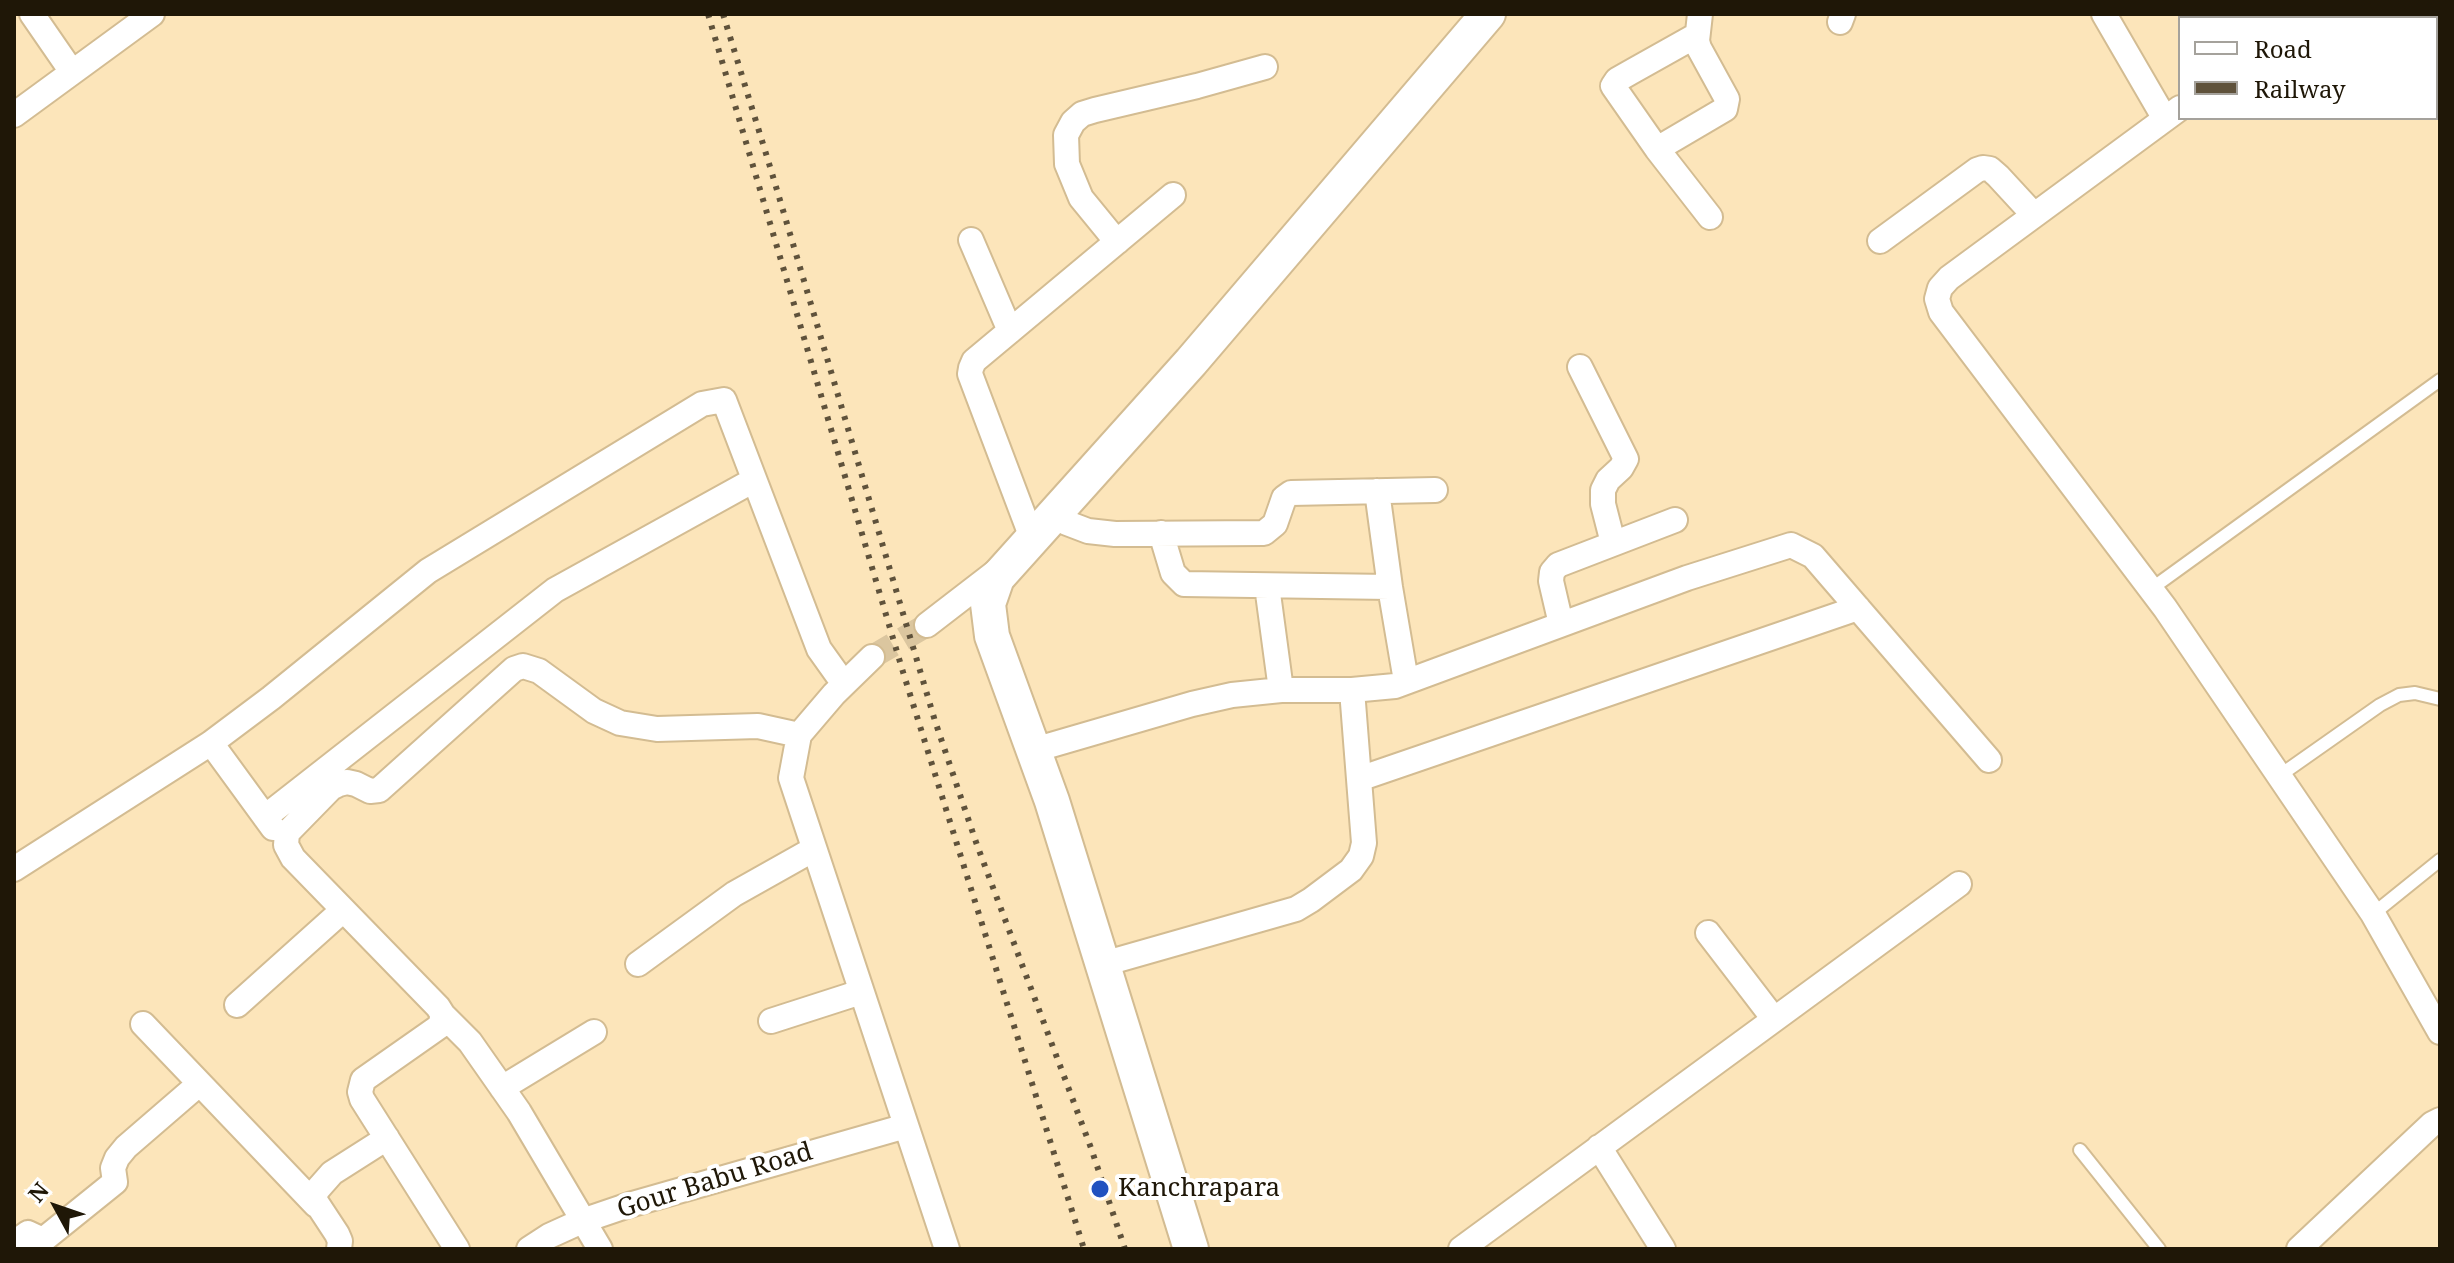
<!DOCTYPE html>
<style>
body{margin:0}
#map{position:relative;width:2454px;height:1263px;overflow:hidden;background:#fce5ba;font-family:"Noto Serif",serif}
canvas{display:block}
.frame{position:absolute;inset:0;border:16px solid #1f1707;pointer-events:none}
.legend{position:absolute;left:2178px;top:16px;width:260px;height:104px;box-sizing:border-box;background:#fff;border:2px solid #a5a29c;margin:0;padding:10px 14px;list-style:none;font-size:24px;color:#1f1707}
.legend li{display:flex;align-items:center;gap:16px;height:40px}
.legend b{width:40px;border:2px solid #a5a29c}
.north{position:absolute;left:16px;top:1167px;width:80px;height:80px;-webkit-text-stroke:6px #fff;paint-order:stroke;rotate:310deg;font-size:22px;font-weight:700;line-height:32px;text-align:center;color:#1f1707}
.north::after{content:'';display:block;margin:auto;width:28px;height:36px;background:#1f1707;clip-path:polygon(50% 0,100% 100%,50% 72%,0 100%)}
</style>
<div id="map">
<canvas width="2454" height="1263"></canvas>
<div class="frame"></div>
<ul class="legend">
<li><b style="height:10px;background:#fff"></b>Road</li>
<li><b style="height:10px;background:#5f523b"></b>Railway</li>
</ul>
<div class="north">N</div>
</div>
<script>
const context = document.querySelector('canvas').getContext('2d');
context.lineJoin = 'round';
const shape = rows => new Path2D(rows.map(r => 'M' + r).join(''));
function stroke(path, color, width, dash) { context.strokeStyle = color; context.lineWidth = width; context.lineCap = dash ? 'butt' : 'round'; context.setLineDash(dash || []); context.stroke(path); }
function drawText(font, color, halo, rows, align = 'center') {
  context.font = font + ' "Noto Serif",serif'; context.lineWidth = 8; context.setLineDash([]); context.textBaseline = 'middle'; context.strokeStyle = halo; context.fillStyle = color; for (const [text, x, y, turn = 0] of rows) {
    context.save(); context.translate(x, y); context.rotate((+turn || 0) * Math.PI / 180); context.textAlign = isNaN(turn) ? turn : align; if (halo) context.strokeText(text, 0, 0); context.fillText(text, 0, 0); context.restore();
  }
}
stroke(shape([
 [872,657,927,625]
]), '#dbc69f', 24, [24, 12]);
const lane = shape([
 [2151,589,2440,380],
 [2279,776,2380,705,2399,695,2415,693,2440,699],
 [2373,914,2440,860],
 [2080,1150,2159,1249]
]);
const street = shape([
 [32,14,72,72],
 [2104,14,2165,119],
 [2299,18,2304,14],
 [1840,22,1843,14],
 [1697,35,1631,72,1617,80,1613,86,1657,149,1710,217],
 [2180,108,1949,278,1940,288,1937,299,1941,312,2165,608,2373,914,2440,1032],
 [14,115,152,14],
 [1657,149,1725,109,1727,99,1699,48,1697,41,1700,14],
 [971,240,1010,331],
 [1880,241,1977,170,1983,168,1990,169,1998,176,2034,215],
 [1117,242,1081,198,1067,164,1066,135,1073,122,1082,114,1095,110,1197,86,1265,67],
 [1580,367,1626,459,1621,468,1608,480,1603,490,1603,504,1613,543],
 [1377,491,1390,587,1406,681],
 [1055,513,1067,523,1088,531,1115,534,1264,533,1275,524,1284,498,1291,493,1435,490],
 [1161,533,1173,573,1184,584,1390,587],
 [1032,538,970,374,971,368,974,361,1173,195],
 [1267,586,1281,690],
 [1561,624,1551,581,1552,572,1558,565,1675,520],
 [927,625,1001,568],
 [872,657,834,694,799,735,791,778,947,1249],
 [211,743,273,828],
 [1034,750,1192,704,1232,695,1281,690,1352,690,1395,686,1687,578,1791,545,1813,556,1989,760],
 [1359,779,1858,608],
 [265,817,555,590,754,480],
 [14,869,211,743,271,698,428,571,702,404,724,400,819,649,844,684],
 [1708,933,1774,1019],
 [638,964,734,894,814,849],
 [1103,964,1296,909,1311,900,1351,870,1361,856,1364,843,1352,690],
 [237,1005,343,910],
 [443,1015,470,1042,519,1112,600,1249],
 [771,1021,861,992],
 [143,1024,316,1205],
 [502,1088,594,1032],
 [1599,1147,1663,1249],
 [14,1243,28,1233,43,1240,115,1182,113,1168,117,1158,126,1147,199,1084],
 [339,1249,340,1241,337,1234,314,1199,317,1190,332,1173,387,1138],
 [457,1249,362,1099,360,1092,363,1080,440,1026,443,1015,438,1007,293,858,286,845,287,833,331,788,339,784,347,782,356,784,370,791,379,790,514,669,523,666,539,671,594,711,620,723,657,729,758,726,799,735],
 [529,1249,549,1236,582,1221,629,1205,906,1126],
 [1461,1249,1959,884],
 [2299,1249,2432,1124,2440,1120]
]);
const secondary = shape([
 [1191,1249,1052,801,992,636,988,604,997,578,1191,362,1488,14]
]);
stroke(lane, '#d3bc92', 16);
stroke(street, '#d3bc92', 28);
stroke(secondary, '#d3bc92', 38);
stroke(lane, '#fff', 12);
stroke(street, '#fff', 24);
stroke(secondary, '#fff', 34);
stroke(shape([
 [708,14,903,672,1084,1249],
 [723,14,771,170,935,721,977,845,1091,1148,1125,1249]
]), '#5f523b', 6, [4, 8]);
for (const [x, y, r, color] of [
 [1100,1189,10,"#2152c0"]
]) { const dot = new Path2D(); dot.arc(x, y, r, 0, 2 * Math.PI); context.fillStyle = color; context.fill(dot); stroke(dot, '#fff', 3); }
drawText('26px', '#1f1707', '#fff', [
 ["Gour Babu Road",715,1181,-17]
]);
drawText('26px', '#1f1707', '#fff', [
 ["Kanchrapara",1118,1189]
], 'left');
</script>
